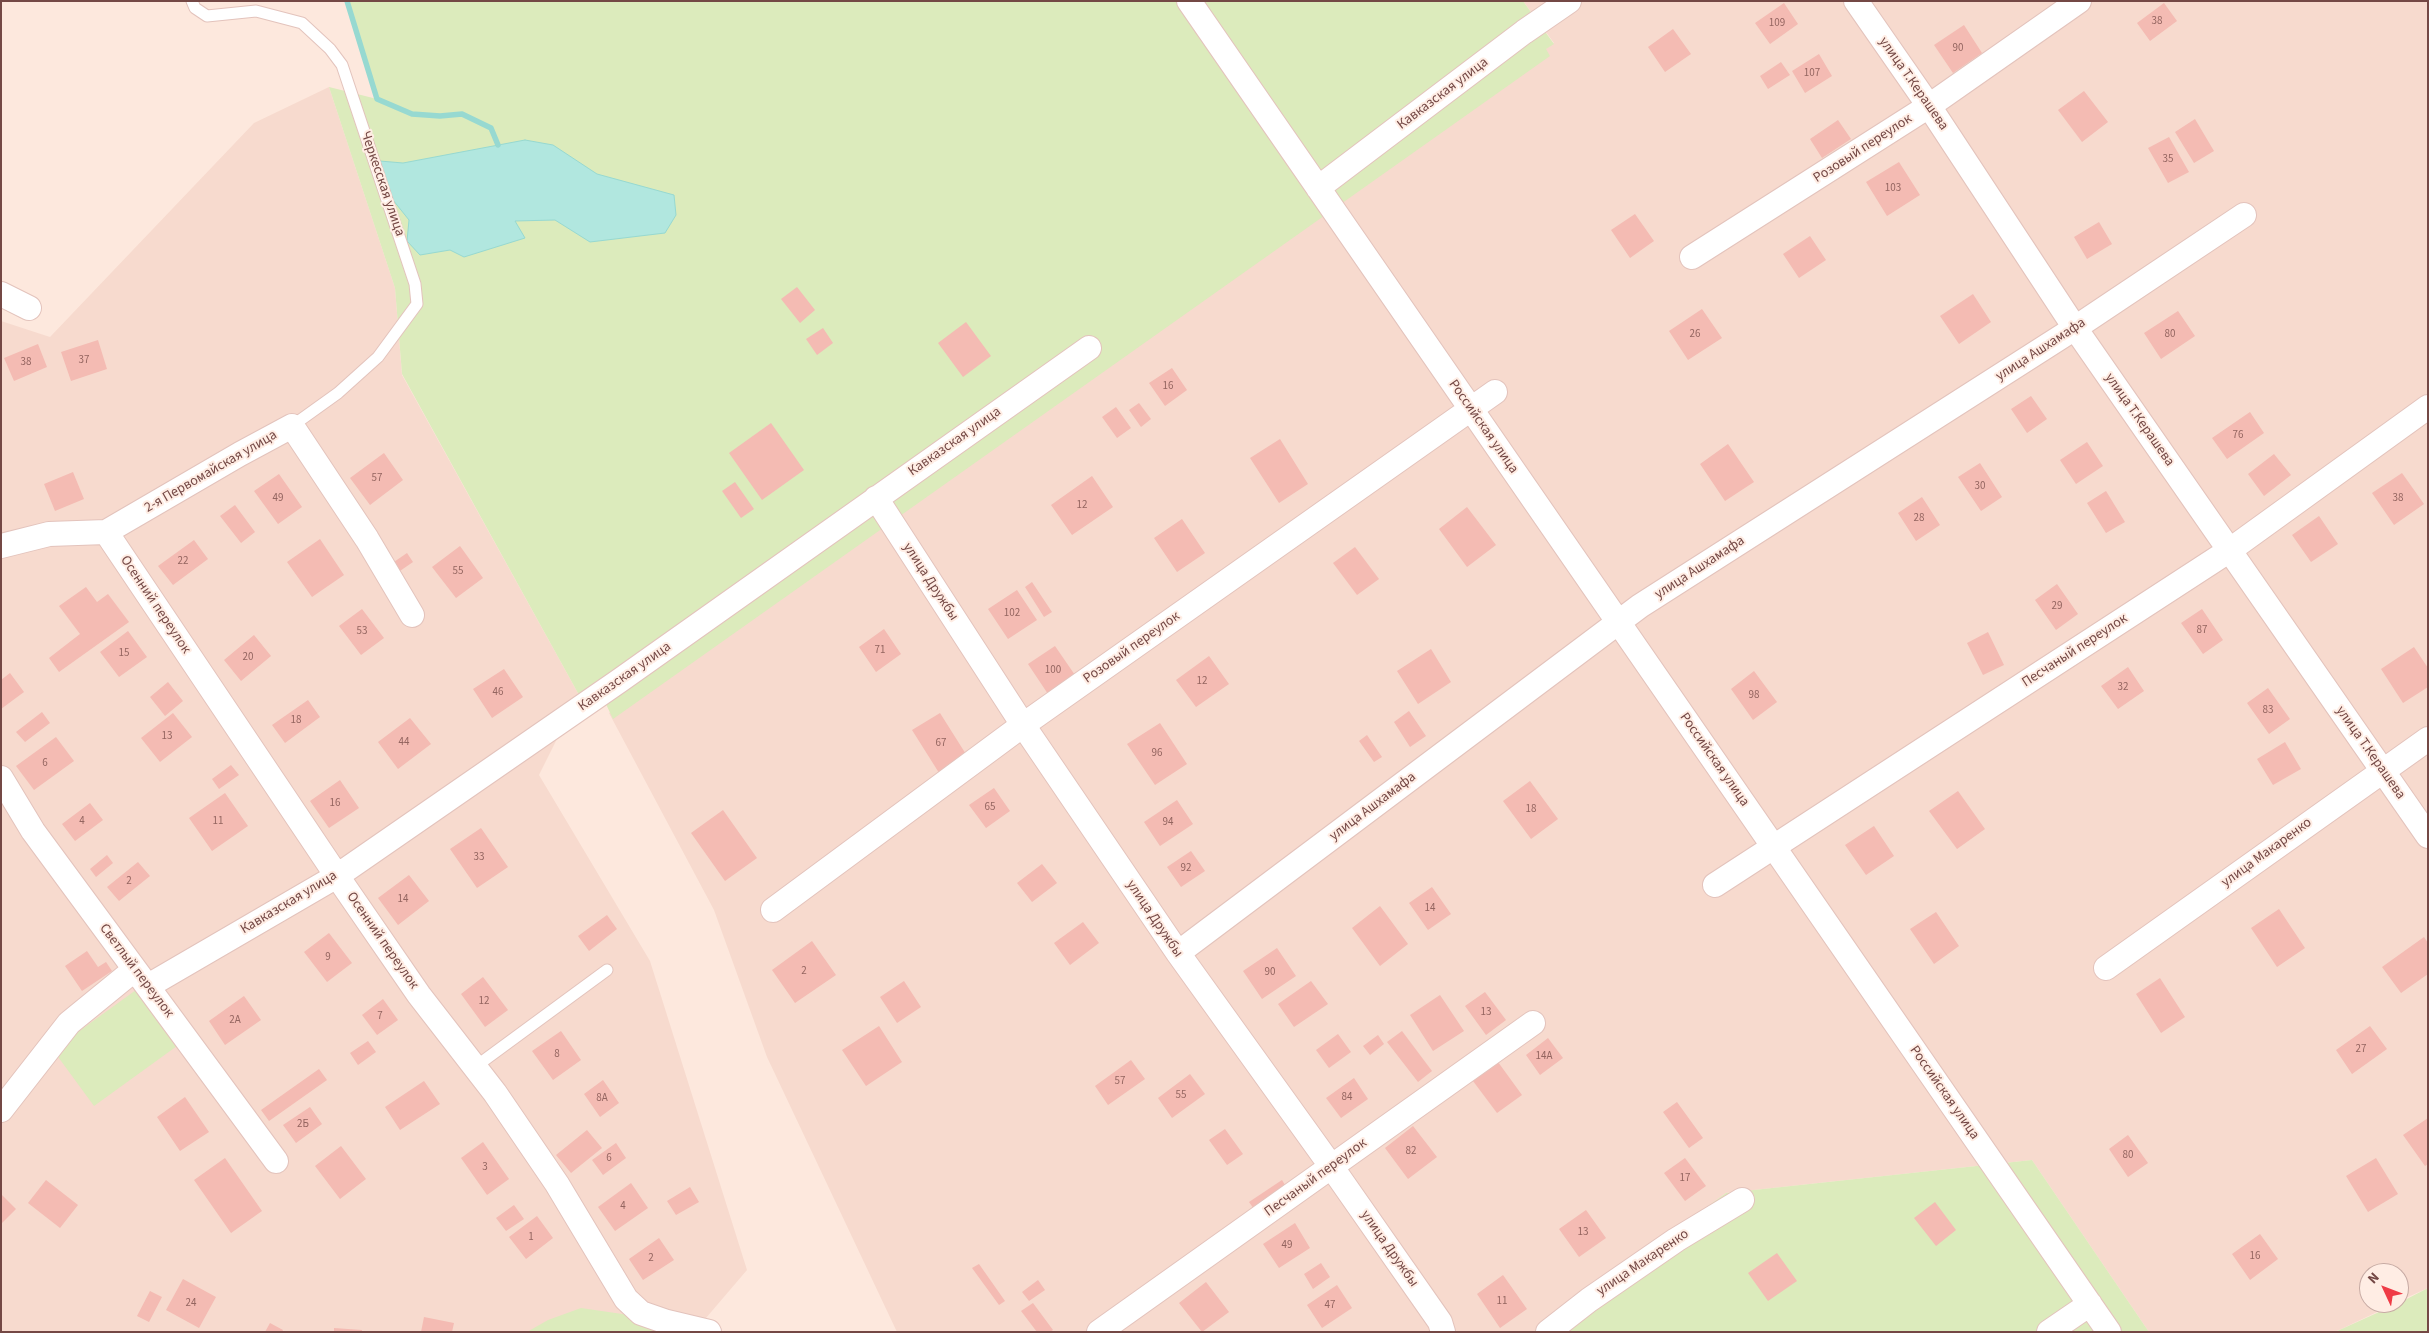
<!DOCTYPE html>
<meta charset="utf-8">
<style>
body{margin:0}
#map{position:relative;width:2429px;height:1333px;overflow:hidden;background:#fde8dd;font-family:"Source Sans 3",sans-serif}
canvas{display:block}
.frame{position:absolute;inset:0;border:2px solid #744845;pointer-events:none}
.north{position:absolute;left:2359px;top:1263px;width:50px;height:50px;box-sizing:border-box;background:#ffede4;border:1px solid #c7aba4;border-radius:50%;rotate:313deg;font-size:14px;font-weight:700;line-height:20px;text-align:center;color:#744845}
.north::after{content:'';display:block;margin:auto;width:18px;height:22px;background:#ef3b46;clip-path:polygon(50% 0,100% 100%,50% 72%,0 100%)}
</style>
<div id="map">
<canvas width="2429" height="1333"></canvas>
<div class="frame"></div>
<div class="north">N</div>
</div>
<script>
const context = document.querySelector('canvas').getContext('2d');
context.lineJoin = 'round';
function fillPath(path, color) { context.fillStyle = color; context.fill(path, 'evenodd'); }
const shape = rows => new Path2D(rows.map(r => 'M' + r).join(''));
function stroke(path, color, width, dash) { context.strokeStyle = color; context.lineWidth = width; context.lineCap = dash ? 'butt' : 'round'; context.setLineDash(dash || []); context.stroke(path); }
function drawText(font, color, halo, rows, align = 'center') {
  context.font = font + ' "Source Sans 3",sans-serif'; context.lineWidth = 4; context.setLineDash([]); context.textBaseline = 'middle'; context.strokeStyle = halo; context.fillStyle = color; for (const [text, x, y, turn = 0] of rows) {
    context.save(); context.translate(x, y); context.rotate((+turn || 0) * Math.PI / 180); context.textAlign = isNaN(turn) ? turn : align; if (halo) context.strokeText(text, 0, 0); context.fillText(text, 0, 0); context.restore();
  }
}
fillPath(shape([
 [1523,1,2428,1,2428,1288,2399,1301,2399,1273,2369,1273,2369,1303,2396,1303,2335,1332,2149,1332,2032,1160,1726,1193,1533,1332,897,1332,767,1057,714,910,609,713,782,582,1554,43],
 [329,87,395,288,402,375,579,695,539,775,650,961,747,1270,694,1332,1,1332,1,321,50,337,254,123]
]), '#f7dace');
fillPath(shape([
 [347,1,1523,1,1554,44,1546,49,1550,56,613,719,597,685,579,695,402,374,395,288,329,87,377,99],
 [136,990,177,1046,94,1106,53,1050],
 [2032,1160,2149,1332,1533,1332,1726,1193],
 [2428,1288,2428,1332,2335,1332,2399,1303],
 [581,1308,636,1316,693,1332,527,1332,548,1320]
]), '#dcebbc');
const water = shape([
 [525,140,553,145,597,174,674,195,676,215,665,233,590,242,555,220,515,221,525,238,464,257,450,250,420,255,407,241,409,220,393,200,380,161,403,163,525,140]
]);
fillPath(water, '#b1e7df');
stroke(water, '#97d9d1', 1);
stroke(shape([
 [347,1,377,99,412,114,440,116,462,114,491,128,498,145]
]), '#97d9d1', 5.5);
fillPath(shape([
 [1784,3,1798,24,1770,44,1755,23],
 [2164,3,2177,21,2150,41,2137,23],
 [1964,25,1982,53,1953,73,1934,45],
 [1673,29,1691,54,1665,72,1648,47],
 [1819,54,1832,76,1805,93,1792,71],
 [1781,62,1790,75,1768,89,1760,76],
 [2084,91,2108,122,2082,142,2058,110],
 [2195,119,2214,151,2194,163,2175,132],
 [1838,120,1851,139,1822,158,1810,139],
 [2169,137,2189,172,2168,183,2148,148],
 [1899,162,1920,195,1887,216,1866,182],
 [1635,214,1654,241,1630,258,1611,230],
 [2099,222,2112,244,2087,259,2074,237],
 [1810,236,1826,260,1799,278,1783,254],
 [797,287,815,310,800,323,781,299],
 [1973,294,1991,322,1959,344,1940,316],
 [1702,309,1722,338,1688,360,1669,331],
 [2178,311,2195,336,2161,359,2144,333],
 [966,322,991,356,963,377,938,343],
 [823,328,833,343,817,355,806,339],
 [98,340,107,369,71,381,61,352],
 [38,344,47,367,14,381,4,358],
 [1172,368,1187,390,1165,406,1149,383],
 [2031,396,2047,419,2027,433,2011,409],
 [1139,403,1151,419,1141,427,1129,410],
 [1116,407,1131,428,1117,438,1102,417],
 [2250,412,2264,433,2227,459,2212,438],
 [771,423,804,470,762,500,729,453],
 [1280,439,1308,484,1279,503,1250,458],
 [2087,442,2103,466,2076,484,2060,460],
 [1728,444,1754,482,1725,501,1700,464],
 [384,453,403,480,370,505,350,478],
 [2274,454,2291,475,2264,496,2248,474],
 [1980,463,2002,497,1981,511,1958,477],
 [73,472,84,499,55,511,44,484],
 [2402,473,2424,504,2394,525,2372,493],
 [279,474,302,507,278,524,254,491],
 [1092,476,1113,507,1072,535,1051,505],
 [735,482,754,509,741,518,722,491],
 [2106,491,2125,522,2106,533,2087,503],
 [1922,497,1940,525,1916,541,1898,513],
 [235,505,255,532,241,543,220,516],
 [1467,507,1496,545,1467,567,1439,529],
 [2319,516,2338,544,2311,562,2292,535],
 [1182,519,1205,553,1177,572,1154,538],
 [320,539,344,575,312,597,287,562],
 [194,540,208,559,173,585,158,566],
 [460,546,483,578,456,598,432,567],
 [1355,547,1379,579,1357,595,1333,563],
 [407,553,413,562,397,573,391,564],
 [1032,582,1052,612,1044,617,1025,587],
 [2057,584,2078,614,2056,630,2035,600],
 [86,587,97,602,108,594,129,622,59,672,49,658,80,634,59,606],
 [1017,590,1037,620,1008,639,988,609],
 [362,609,384,638,361,655,339,626],
 [2202,609,2223,640,2203,654,2181,623],
 [884,629,901,654,876,672,859,647],
 [128,631,147,657,119,677,100,652],
 [1988,632,2004,665,1983,675,1967,643],
 [254,635,271,656,241,681,224,660],
 [1055,646,1077,678,1050,697,1028,664],
 [2414,647,2428,668,2428,687,2403,703,2381,669],
 [1431,649,1451,682,1418,704,1397,671],
 [1209,656,1229,684,1196,707,1176,680],
 [2128,667,2144,691,2118,709,2101,686],
 [504,669,523,697,492,718,473,689],
 [1754,671,1777,702,1753,720,1731,689],
 [10,673,24,692,1,709,1,680],
 [168,682,183,701,165,716,150,697],
 [2268,688,2290,719,2269,734,2247,703],
 [308,700,320,717,285,743,272,725],
 [1409,711,1426,736,1410,747,1394,722],
 [42,712,50,723,25,742,16,732],
 [173,713,192,737,160,762,141,738],
 [940,713,969,759,941,776,912,730],
 [410,718,431,744,398,769,378,742],
 [1160,723,1187,764,1155,785,1127,744],
 [1367,735,1382,757,1374,762,1359,741],
 [56,737,74,761,34,790,16,766],
 [2285,742,2301,769,2273,785,2257,759],
 [231,765,239,775,219,789,212,779],
 [340,780,359,808,329,828,310,801],
 [1530,781,1558,819,1531,839,1503,801],
 [994,788,1010,811,986,828,969,805],
 [1958,791,1985,829,1957,849,1929,811],
 [225,793,248,826,212,851,189,818],
 [1177,800,1193,824,1160,846,1144,822],
 [90,803,103,820,75,841,62,824],
 [723,810,757,858,725,881,691,833],
 [1874,826,1894,856,1866,875,1845,845],
 [481,828,508,867,477,888,450,849],
 [1191,851,1205,871,1181,887,1167,867],
 [107,855,113,863,96,877,90,869],
 [138,862,150,876,119,901,107,887],
 [1042,864,1057,883,1032,902,1017,883],
 [409,875,429,901,398,925,378,898],
 [1432,887,1451,914,1428,930,1409,903],
 [1380,906,1408,944,1380,966,1352,928],
 [2279,909,2305,948,2277,967,2251,928],
 [1936,912,1959,946,1934,964,1910,929],
 [607,915,617,929,589,951,578,936],
 [1083,922,1099,943,1070,965,1054,943],
 [329,933,352,963,327,982,304,952],
 [2424,937,2428,943,2428,974,2401,993,2382,967],
 [812,941,836,975,795,1003,772,970],
 [1277,948,1296,976,1262,999,1243,971],
 [87,951,98,967,106,962,112,971,82,991,65,966],
 [483,977,508,1010,485,1027,461,994],
 [2160,978,2185,1017,2161,1033,2136,994],
 [904,981,921,1007,897,1023,880,997],
 [1311,981,1328,1004,1294,1027,1278,1004],
 [1485,992,1506,1020,1486,1035,1465,1006],
 [1440,995,1464,1031,1433,1051,1410,1015],
 [244,996,261,1020,225,1045,209,1021],
 [383,999,398,1020,377,1035,362,1015],
 [879,1026,902,1062,866,1086,842,1050],
 [2370,1026,2387,1049,2352,1074,2336,1050],
 [561,1031,581,1060,553,1080,532,1051],
 [1402,1031,1432,1071,1418,1082,1387,1042],
 [1338,1034,1351,1052,1329,1068,1316,1050],
 [1378,1035,1384,1044,1370,1055,1363,1046],
 [1548,1038,1563,1058,1540,1075,1526,1055],
 [368,1041,376,1052,358,1065,350,1053],
 [1131,1060,1145,1079,1108,1105,1095,1086],
 [1498,1062,1522,1095,1497,1113,1473,1081],
 [319,1069,327,1080,269,1121,261,1110],
 [1190,1074,1205,1094,1172,1118,1158,1098],
 [1354,1078,1368,1099,1341,1118,1326,1098],
 [603,1080,619,1103,600,1117,584,1094],
 [424,1081,440,1104,400,1130,385,1107],
 [185,1097,209,1132,180,1151,157,1117],
 [1677,1102,1703,1138,1689,1148,1663,1112],
 [310,1107,322,1124,296,1143,283,1125],
 [2428,1118,2428,1164,2425,1166,2403,1135],
 [1413,1126,1437,1157,1408,1179,1385,1148],
 [1225,1129,1243,1154,1227,1165,1209,1140],
 [587,1130,602,1148,571,1173,556,1155],
 [2128,1135,2148,1163,2128,1177,2109,1149],
 [483,1142,509,1179,487,1195,461,1158],
 [616,1143,626,1158,603,1175,592,1160],
 [341,1146,366,1179,340,1199,315,1166],
 [225,1158,262,1211,231,1233,194,1180],
 [1685,1158,1706,1186,1685,1201,1664,1173],
 [2376,1158,2398,1194,2368,1212,2346,1176],
 [46,1180,78,1205,60,1228,28,1203],
 [1282,1180,1288,1190,1256,1212,1249,1202],
 [631,1183,648,1208,615,1231,598,1207],
 [690,1187,699,1202,676,1215,667,1201],
 [1,1194,16,1209,1,1224],
 [1935,1202,1956,1230,1936,1246,1914,1218],
 [514,1205,524,1219,506,1231,496,1218],
 [1586,1210,1606,1238,1579,1257,1559,1229],
 [537,1216,553,1238,526,1259,509,1237],
 [1295,1223,1310,1248,1279,1268,1263,1244],
 [2260,1234,2278,1259,2250,1280,2232,1254],
 [659,1238,674,1260,643,1280,629,1259],
 [1777,1253,1797,1281,1768,1301,1748,1273],
 [1321,1263,1330,1277,1313,1289,1304,1274],
 [979,1264,1005,1301,999,1305,972,1268],
 [1503,1275,1527,1309,1500,1328,1477,1294],
 [183,1279,216,1297,199,1328,166,1310],
 [1038,1280,1045,1290,1029,1301,1022,1292],
 [1206,1282,1229,1312,1202,1332,1179,1303],
 [1337,1285,1352,1308,1322,1328,1307,1305],
 [150,1291,162,1297,149,1322,137,1316],
 [1033,1303,1053,1330,1050,1332,1037,1332,1021,1311],
 [424,1317,454,1323,452,1332,421,1332],
 [270,1323,283,1330,282,1332,265,1332],
 [334,1328,362,1330,362,1332,334,1332]
]), '#f4bbb3');
const lane = shape([
 [192,1,195,8,207,16,256,11,302,23,330,49,342,65,415,284,417,304,378,357,338,393,292,426],
 [475,1067,607,970]
]);
const street = shape([
 [1189,1,2109,1332],
 [1856,1,1929,106,2075,328,2428,836],
 [1318,188,1524,32,1569,1],
 [1692,257,1929,106,2079,1],
 [1,294,29,308],
 [876,498,1023,725,1178,953,1331,1166,1440,1322,1443,1332],
 [106,532,337,876,419,995,495,1093,557,1184,626,1299,641,1313,667,1322,709,1332],
 [1,546,49,534,106,532,240,454,292,426,367,539,412,615],
 [1,778,33,831,276,1161],
 [1715,885,2230,550,2428,407],
 [773,910,1023,725,1495,392],
 [1178,953,1640,606,2075,328,2244,215],
 [2106,968,2428,739],
 [148,986,337,876,619,681,1089,348],
 [1,1110,69,1023,134,970],
 [1099,1332,1533,1023],
 [1548,1332,1589,1300,1676,1240,1742,1200],
 [2049,1332,2090,1304]
]);
stroke(lane, '#e3c3bc', 13);
stroke(street, '#e3c3bc', 26);
stroke(lane, '#fff', 11);
stroke(street, '#fff', 24);
drawText('11px', '#946560', null, [
 ["38",2157,22],
 ["109",1777,24],
 ["90",1958,49],
 ["107",1812,74],
 ["35",2168,160],
 ["103",1893,189],
 ["26",1695,335],
 ["80",2170,335],
 ["37",84,361],
 ["38",26,363],
 ["16",1168,387],
 ["76",2238,436],
 ["57",377,479],
 ["30",1980,487],
 ["49",278,499],
 ["38",2398,499],
 ["12",1082,506],
 ["28",1919,519],
 ["22",183,562],
 ["55",458,572],
 ["29",2057,607],
 ["102",1012,614],
 ["87",2202,631],
 ["53",362,632],
 ["71",880,651],
 ["15",124,654],
 ["20",248,658],
 ["100",1053,671],
 ["12",1202,682],
 ["32",2123,688],
 ["46",498,693],
 ["98",1754,696],
 ["83",2268,711],
 ["18",296,721],
 ["13",167,737],
 ["44",404,743],
 ["67",941,744],
 ["96",1157,754],
 ["6",45,764],
 ["16",335,804],
 ["65",990,808],
 ["18",1531,810],
 ["4",82,822],
 ["11",218,822],
 ["94",1168,823],
 ["33",479,858],
 ["92",1186,869],
 ["2",129,882],
 ["14",403,900],
 ["14",1430,909],
 ["9",328,958],
 ["2",804,972],
 ["90",1270,973],
 ["12",484,1002],
 ["13",1486,1013],
 ["7",380,1017],
 ["2А",235,1021],
 ["27",2361,1050],
 ["8",557,1055],
 ["14А",1544,1057],
 ["57",1120,1082],
 ["55",1181,1096],
 ["84",1347,1098],
 ["8А",602,1099],
 ["2Б",303,1125],
 ["82",1411,1152],
 ["80",2128,1156],
 ["6",609,1159],
 ["3",485,1168],
 ["17",1685,1179],
 ["4",623,1207],
 ["13",1583,1233],
 ["1",531,1238],
 ["49",1287,1246],
 ["16",2255,1257],
 ["2",651,1259],
 ["11",1502,1302],
 ["24",191,1304],
 ["47",1330,1306]
]);
drawText('14px', '#744845', '#ffede4', [
 ["улица Т.Керашева",1913,84,55],
 ["Кавказcкая улица",1443,94,-37],
 ["Розовый переулок",1863,149,-33],
 ["Черкесская улица",382,184,71],
 ["улица Ашхамафа",2041,350,-33],
 ["улица Т.Керашева",2139,420,55],
 ["Российская улица",1483,427,55],
 ["Кавказcкая улица",955,442,-35],
 ["2-я Первомайская улица",211,472,-30],
 ["улица Ашхамафа",1700,568,-33],
 ["улица Дружбы",930,582,57],
 ["Осенний переулок",155,605,56],
 ["Розовый переулок",1132,648,-35],
 ["Песчаный переулок",2075,651,-33],
 ["Кавказcкая улица",625,677,-35],
 ["улица Т.Керашева",2370,753,55],
 ["Российская улица",1714,760,55],
 ["улица Ашхамафа",1373,807,-37],
 ["улица Макаренко",2267,853,-36],
 ["Кавказcкая улица",289,903,-31],
 ["улица Дружбы",1154,919,56],
 ["Осенний переулок",382,941,55],
 ["Светлый переулок",136,971,53],
 ["Российская улица",1944,1093,55],
 ["Песчаный переулок",1316,1178,-36],
 ["улица Дружбы",1389,1249,55],
 ["улица Макаренко",1643,1263,-34]
]);
</script>
